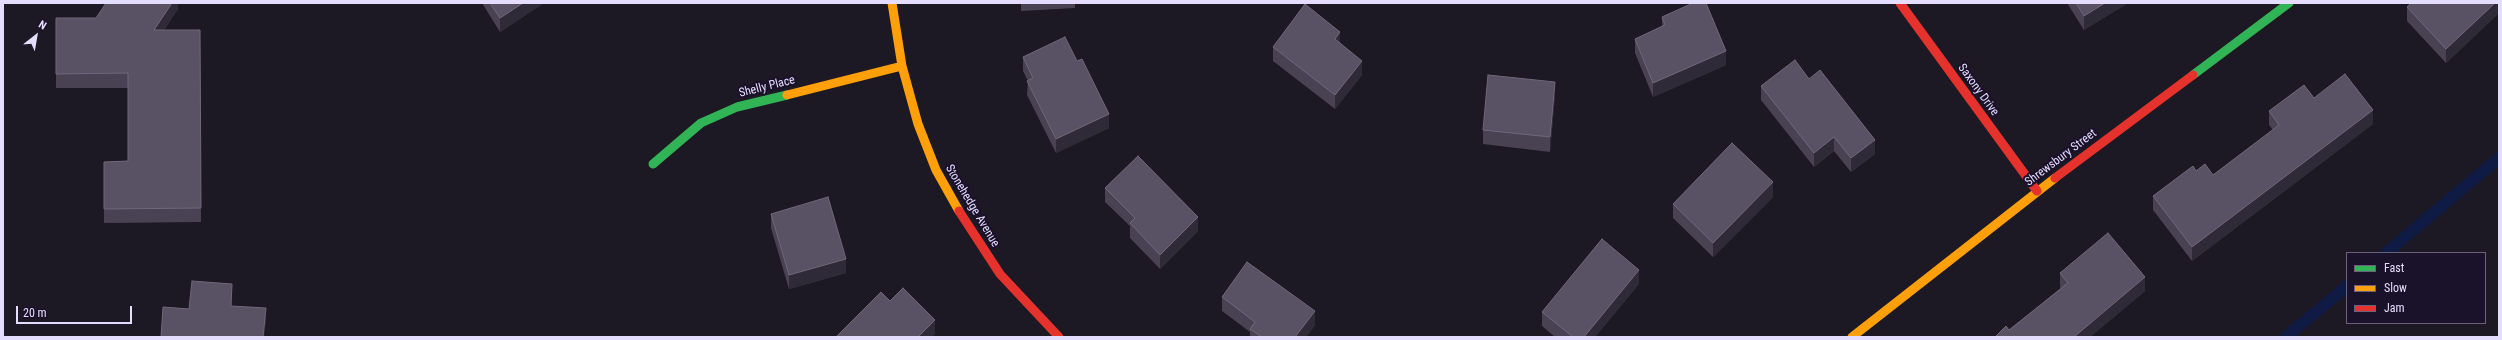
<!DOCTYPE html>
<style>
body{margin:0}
#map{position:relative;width:2502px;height:340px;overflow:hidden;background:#1c1824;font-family:"Roboto Condensed",sans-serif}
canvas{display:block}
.frame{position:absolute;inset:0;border:4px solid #e5ddfd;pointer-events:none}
.legend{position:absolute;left:2346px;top:252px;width:140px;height:72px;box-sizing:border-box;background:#1a122a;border:1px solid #6b637e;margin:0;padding:5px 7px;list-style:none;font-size:12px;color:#e5ddfd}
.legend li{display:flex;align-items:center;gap:8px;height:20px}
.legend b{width:20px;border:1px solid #6b637e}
.north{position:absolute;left:16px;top:16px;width:40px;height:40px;-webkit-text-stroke:3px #1a122a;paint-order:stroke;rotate:31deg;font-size:11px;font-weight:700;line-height:16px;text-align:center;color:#e5ddfd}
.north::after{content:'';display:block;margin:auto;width:14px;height:18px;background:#e5ddfd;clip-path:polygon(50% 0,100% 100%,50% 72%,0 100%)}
.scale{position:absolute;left:16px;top:306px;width:116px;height:18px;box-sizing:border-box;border:2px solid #e5ddfd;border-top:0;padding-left:5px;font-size:12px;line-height:14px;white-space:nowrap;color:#e5ddfd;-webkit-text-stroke:3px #1a122a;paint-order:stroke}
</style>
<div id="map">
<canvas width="2502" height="340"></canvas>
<div class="frame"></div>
<ul class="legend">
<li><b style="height:5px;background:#30b455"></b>Fast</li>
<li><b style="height:5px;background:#ff9f0a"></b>Slow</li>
<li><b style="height:5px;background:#e5322d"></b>Jam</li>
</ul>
<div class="north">N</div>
<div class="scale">20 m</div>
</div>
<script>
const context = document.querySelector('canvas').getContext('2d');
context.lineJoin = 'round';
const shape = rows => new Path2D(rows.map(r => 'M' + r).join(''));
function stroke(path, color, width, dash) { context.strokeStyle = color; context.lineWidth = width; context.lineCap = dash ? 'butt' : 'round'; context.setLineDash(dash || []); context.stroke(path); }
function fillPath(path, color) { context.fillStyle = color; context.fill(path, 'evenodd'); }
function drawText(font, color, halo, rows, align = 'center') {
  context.font = font + ' "Roboto Condensed",sans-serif'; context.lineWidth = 4; context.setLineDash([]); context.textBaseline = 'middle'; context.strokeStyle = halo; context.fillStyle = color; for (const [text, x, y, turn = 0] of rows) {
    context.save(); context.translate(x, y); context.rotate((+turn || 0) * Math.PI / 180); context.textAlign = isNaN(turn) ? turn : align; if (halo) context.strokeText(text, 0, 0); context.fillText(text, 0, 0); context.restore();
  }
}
stroke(shape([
 [2386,253,2499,158],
 [2286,337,2347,286]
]), '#0f1b44', 12);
stroke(shape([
 [2193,75,2289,3],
 [653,164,701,123,737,107,787,95]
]), '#30b455', 9);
stroke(shape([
 [892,3,902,66,918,124,936,170,959,211],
 [787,95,902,66],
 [1852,337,2055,178]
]), '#ff9f0a', 9);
stroke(shape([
 [1900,3,2037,191],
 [2055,178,2193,75],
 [959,211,1000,274,1059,337]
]), '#e5322d', 9);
fillPath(shape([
 [178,3,178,9,164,30,200,30,201,222,104,223,104,162,128,161,128,88,56,88,56,18,96,18],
 [482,3,544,3,500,32],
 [1021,3,1075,3,1075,8,1021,11],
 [2067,3,2128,3,2084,30],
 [2499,3,2499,13,2446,63,2407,21,2407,7],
 [1662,17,1726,65,1653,97,1635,53,1635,39,1662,26],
 [1340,44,1362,75,1335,109,1273,61,1273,47],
 [1023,57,1077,61,1109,128,1056,153,1027,95,1028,81,1023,71],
 [1809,79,1875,154,1851,172,1834,151,1814,167,1761,100,1761,86],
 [1555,96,1550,152,1483,144,1483,130],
 [2314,98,2373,124,2192,261,2153,210,2153,196,2196,171,2213,175,2273,130,2269,125,2269,111],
 [1105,188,1198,231,1160,269,1130,238,1130,226,1105,202],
 [1773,197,1713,257,1673,218,1673,204],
 [771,214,846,273,789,289,771,228],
 [2060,273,2145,291,2090,337,1995,337,2009,330,2061,288,2060,288],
 [1639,284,1595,337,1555,337,1542,326,1542,312],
 [1222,297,1315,325,1306,337,1250,337,1250,332,1222,311]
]), '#484252');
fillPath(shape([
 [171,3,178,3,178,9,154,44,154,30],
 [523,3,544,3,500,32,500,18],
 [2105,3,2128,3,2084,30,2084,16],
 [2495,3,2499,3,2499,13,2446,63,2446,49],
 [1340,32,1340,46,1335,39],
 [1726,51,1726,65,1653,97,1653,83],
 [1362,61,1362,75,1335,109,1335,95],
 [1555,82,1555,96,1550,152,1550,137],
 [2373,110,2373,124,2192,261,2192,247],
 [1109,114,1109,128,1056,153,1056,139],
 [1834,137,1834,151,1814,167,1814,153],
 [1875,140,1875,154,1851,172,1851,158],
 [1773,182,1773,197,1713,257,1713,243],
 [1198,217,1198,231,1160,269,1160,255],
 [846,259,846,273,789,289,789,275],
 [1639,270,1639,284,1595,337,1584,337],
 [2145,277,2145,291,2090,337,2074,337],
 [232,284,232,298,231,320,231,306],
 [266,308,266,322,264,337,263,337],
 [1315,311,1315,325,1306,337,1295,337],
 [935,320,935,334,932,337,918,337]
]), '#2f2a38');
const building = shape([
 [106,3,172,3,154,30,200,30,201,208,104,209,104,162,128,161,128,73,56,74,56,18,96,18,106,3],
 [490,3,523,3,500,18,490,3],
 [1693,3,1706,3,1726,51,1653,83,1635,39,1665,25,1662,17,1693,3],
 [2076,3,2105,3,2084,16,2076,3],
 [2411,3,2495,3,2446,49,2407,7,2411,3],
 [1305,4,1340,32,1335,39,1362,61,1335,95,1273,47,1305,4],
 [1065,37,1077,61,1082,59,1109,114,1056,139,1027,81,1033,78,1023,57,1065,37],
 [1795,60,1809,79,1820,70,1875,140,1851,158,1834,137,1814,153,1761,86,1795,60],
 [2345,74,2373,110,2192,247,2153,196,2193,166,2196,171,2205,164,2213,175,2279,125,2269,111,2304,85,2314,98,2345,74],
 [1488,75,1555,82,1550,137,1483,130,1488,75],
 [1732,143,1773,182,1713,243,1673,204,1732,143],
 [1138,156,1198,217,1160,255,1130,223,1135,218,1105,188,1138,156],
 [828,197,846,259,789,275,771,214,828,197],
 [2108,233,2145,277,2074,337,1995,337,2006,326,2009,330,2068,283,2060,273,2108,233],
 [1602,239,1639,270,1584,337,1573,337,1542,312,1602,239],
 [1247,262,1315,311,1295,337,1262,337,1250,329,1255,322,1222,297,1247,262],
 [192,281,232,284,231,306,266,308,263,337,161,337,163,307,189,309,192,281],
 [903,288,935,320,918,337,836,337,881,292,890,301,903,288]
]);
fillPath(building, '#595264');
stroke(building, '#6f687c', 1);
drawText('12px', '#e5ddfd', '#1a122a', [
 ["Shelly Place",767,87,-14],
 ["Saxony Drive",1978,90,54],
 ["Shrewsbury Street",2061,158,-37],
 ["Stonehedge Avenue",972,206,59]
]);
</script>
